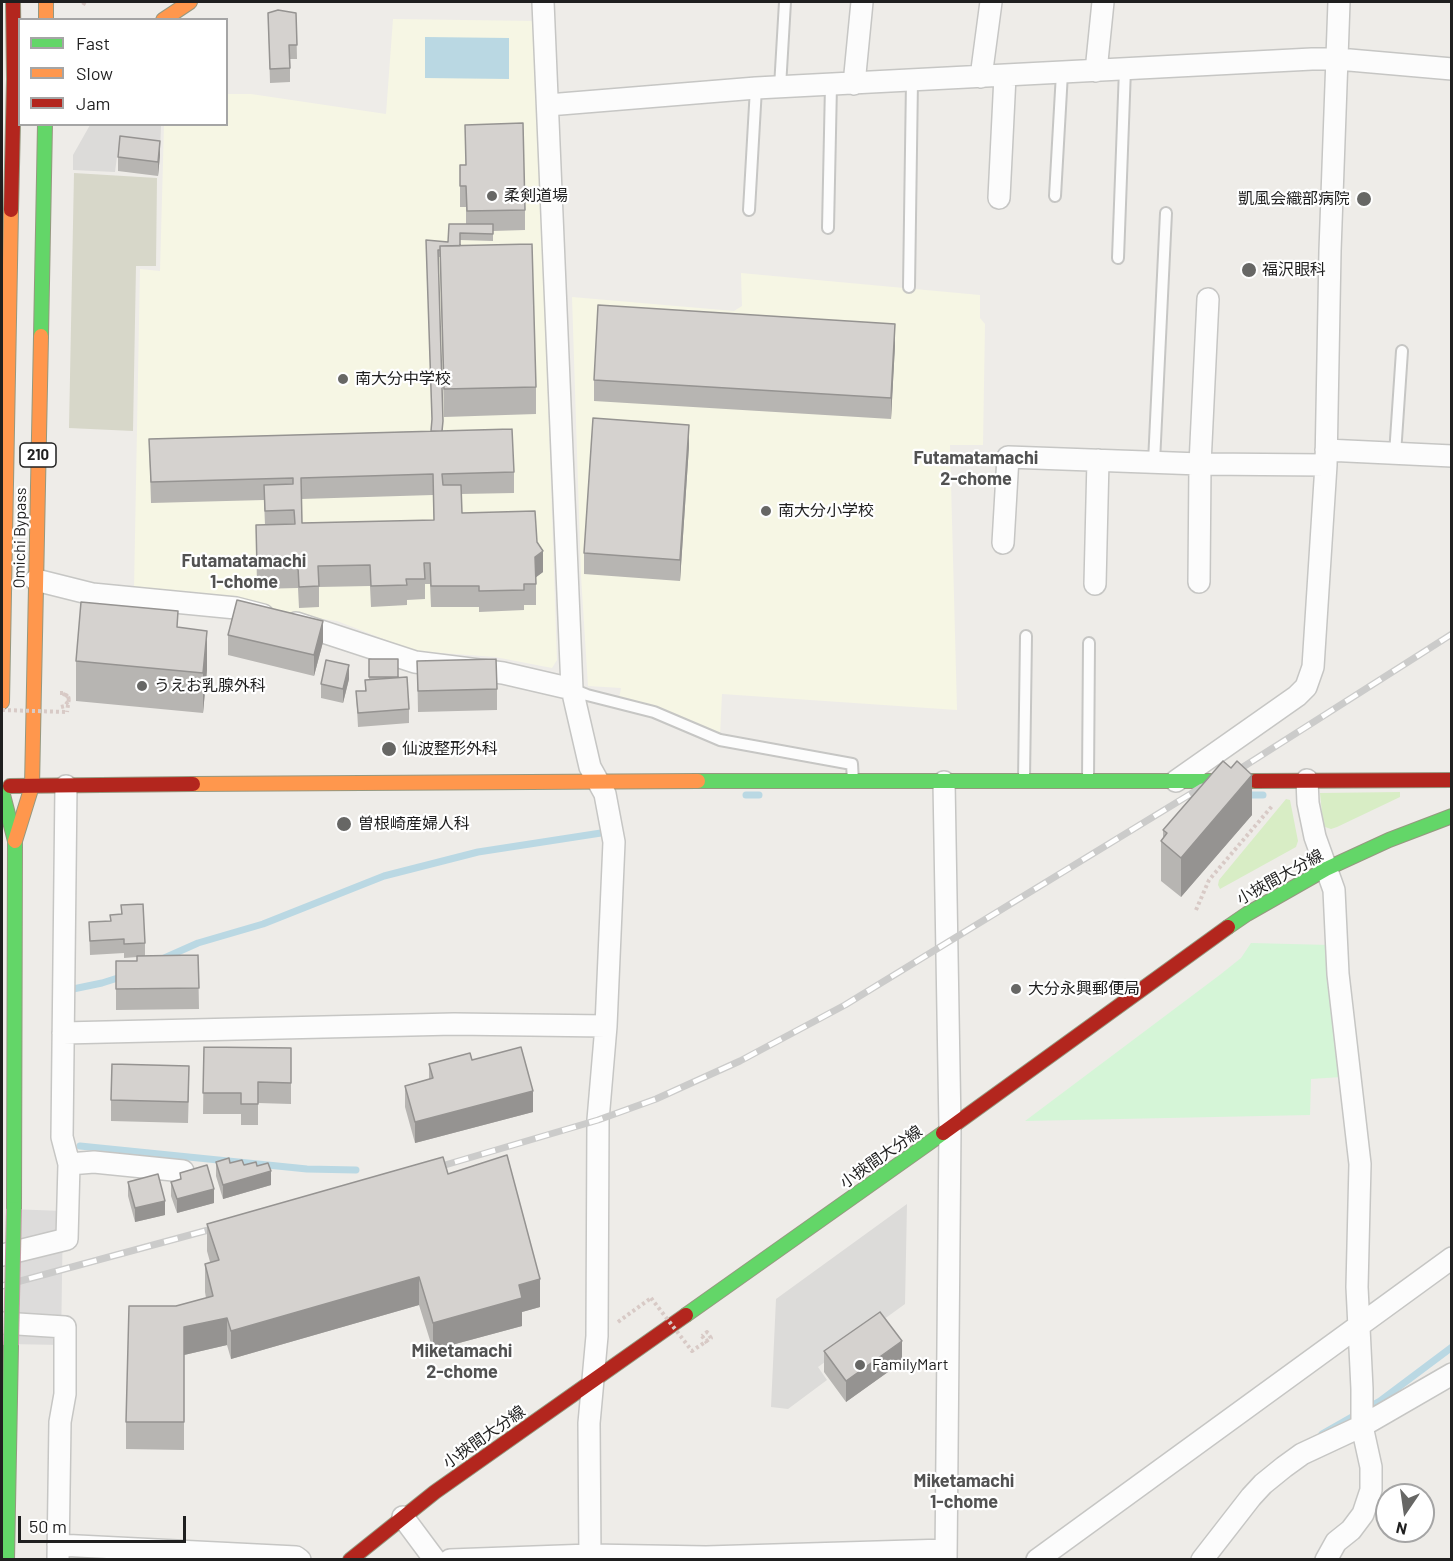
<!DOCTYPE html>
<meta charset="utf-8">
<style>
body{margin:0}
#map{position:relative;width:1453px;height:1561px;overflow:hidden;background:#eeece8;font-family:Barlow,sans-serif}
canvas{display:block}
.frame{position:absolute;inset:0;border:3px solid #1f1f1f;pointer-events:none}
.legend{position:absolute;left:18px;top:18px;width:210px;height:108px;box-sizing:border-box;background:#fff;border:2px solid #a5a5a5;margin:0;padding:8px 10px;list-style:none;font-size:18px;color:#1f1f1f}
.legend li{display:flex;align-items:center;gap:12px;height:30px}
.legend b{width:30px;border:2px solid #a5a5a5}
.north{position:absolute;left:1375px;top:1483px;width:60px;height:60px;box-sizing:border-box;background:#fff;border:2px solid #a5a5a5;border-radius:50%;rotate:193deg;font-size:16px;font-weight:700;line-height:24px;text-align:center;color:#1f1f1f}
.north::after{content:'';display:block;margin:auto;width:21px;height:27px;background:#676765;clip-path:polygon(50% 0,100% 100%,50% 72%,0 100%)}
.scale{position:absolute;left:18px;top:1516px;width:168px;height:27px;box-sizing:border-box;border:3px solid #1f1f1f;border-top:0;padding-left:8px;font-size:18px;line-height:21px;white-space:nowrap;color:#1f1f1f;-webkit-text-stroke:4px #fff;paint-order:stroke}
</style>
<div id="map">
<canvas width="1453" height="1561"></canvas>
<div class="frame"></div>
<ul class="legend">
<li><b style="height:8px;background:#63d668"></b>Fast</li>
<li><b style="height:8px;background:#ff974d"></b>Slow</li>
<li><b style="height:8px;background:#b3261e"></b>Jam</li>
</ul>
<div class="north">N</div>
<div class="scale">50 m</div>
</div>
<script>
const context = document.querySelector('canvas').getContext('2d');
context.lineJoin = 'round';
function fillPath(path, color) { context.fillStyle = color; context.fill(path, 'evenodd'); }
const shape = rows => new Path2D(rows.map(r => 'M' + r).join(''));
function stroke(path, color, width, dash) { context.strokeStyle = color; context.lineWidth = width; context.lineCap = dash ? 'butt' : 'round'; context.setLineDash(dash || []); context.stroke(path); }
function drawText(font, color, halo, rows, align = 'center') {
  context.font = font + ' Barlow,"Noto Sans JP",sans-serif'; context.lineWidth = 4.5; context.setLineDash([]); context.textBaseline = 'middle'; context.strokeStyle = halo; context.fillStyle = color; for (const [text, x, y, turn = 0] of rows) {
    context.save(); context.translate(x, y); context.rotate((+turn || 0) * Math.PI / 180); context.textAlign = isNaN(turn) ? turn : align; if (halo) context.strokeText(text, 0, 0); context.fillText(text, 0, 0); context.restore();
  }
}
fillPath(shape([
 [393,19,535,21,557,660,552,668,495,657,415,651,337,621,308,617,229,598,134,589,140,269,160,271,164,125,226,124,227,94,251,94,386,114],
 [741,273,980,295,980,318,985,324,983,445,950,445,957,710,722,694,720,736,619,699,621,688,588,686,581,576,572,297,734,311,742,306]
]), '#f6f6e4');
fillPath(shape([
 [90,125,161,125,160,153,118,149,115,172,73,170,73,155],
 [907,1204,905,1304,818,1367,827,1380,788,1409,771,1407,776,1299]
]), '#dcdbd9');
fillPath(shape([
 [74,173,157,178,156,266,136,266,133,431,69,428]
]), '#d7d7c9');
fillPath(shape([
 [1400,792,1400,797,1337,827,1331,829,1325,827,1323,824,1320,793],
 [1286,799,1290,800,1298,841,1296,847,1220,889,1218,885,1219,880]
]), '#d8edc5');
fillPath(shape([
 [1251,943,1330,945,1341,1077,1311,1079,1310,1115,1025,1121,1221,974,1241,958]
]), '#d5f5d7');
fillPath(shape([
 [425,37,509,38,509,79,425,78]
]), '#bad8e3');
fillPath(shape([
 [9,1209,63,1211,61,1345,8,1344]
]), '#dddcdb');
stroke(shape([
 [746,795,759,795],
 [1244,795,1263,795],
 [162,959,198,943,263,924,384,876,478,852,601,833],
 [73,989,102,983,124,976],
 [80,1146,307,1169,356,1170],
 [1322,1434,1380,1401,1452,1347]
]), '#bad8e3', 7);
const lane = shape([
 [780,87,785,2],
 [1055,196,1062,73],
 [749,210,756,88],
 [828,228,831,85],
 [1118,258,1125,69],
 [909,287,912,81],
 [1395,454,1402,351],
 [1154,462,1166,213],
 [572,689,587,695,654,712,720,740,852,764,853,781],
 [1024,780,1026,636],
 [1088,781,1089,643]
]);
const street = shape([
 [543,2,572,689,590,767,605,794,614,842,606,1026,598,1120,597,1336,589,1423,590,1560],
 [1096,71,1103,2],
 [981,77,991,2],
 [854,84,862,2],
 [548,105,756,88,1312,59,1338,59,1452,69],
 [999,198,1005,76],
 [1326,450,1452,456],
 [1003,543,1008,457,1200,464,1326,465],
 [36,580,92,594,236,608,263,615],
 [1199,582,1200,464,1208,299],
 [1095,584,1098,460],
 [296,623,415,662,503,673,572,689],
 [1307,780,1308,803,1315,837,1334,890,1338,974,1360,1164,1357,1287,1362,1389,1362,1426,1371,1467,1371,1490,1363,1514,1351,1530,1336,1542,1326,1560],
 [1176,781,1297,696,1306,687,1313,667,1326,465,1330,251,1339,2],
 [944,782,950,1128,946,1560],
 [63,1033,454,1024,606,1026],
 [69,1164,94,1162,183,1171],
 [2,1255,67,1239,69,1164,62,1137,66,786],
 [2,1323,65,1327,65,1394,60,1422,58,1560],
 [403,1517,435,1560],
 [58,1545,296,1557,300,1560],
 [450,1560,590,1555,706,1557,946,1550],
 [1037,1560,1452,1258],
 [1202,1560,1251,1497,1263,1484,1284,1467,1302,1454,1362,1426,1452,1374]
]);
const fast = shape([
 [41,336,45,124],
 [698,781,1255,781],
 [2,791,15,841,14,1209],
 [1228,927,1247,914,1326,869,1389,840,1452,816],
 [686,1315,943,1133],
 [7,1560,11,1345]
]);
const slow = shape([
 [46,2,46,20],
 [163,20,190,2],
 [2,702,11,210],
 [193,784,698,781],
 [15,841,32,786,41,336]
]);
const jam = shape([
 [11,210,14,79,13,2],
 [1255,781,1452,780],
 [10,786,193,784],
 [943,1133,1228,927],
 [350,1560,435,1492,686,1315]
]);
stroke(lane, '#c6c6c4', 14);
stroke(street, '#c6c6c4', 24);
stroke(fast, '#95987f', 16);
stroke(slow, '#95987f', 16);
stroke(jam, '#95987f', 16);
stroke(shape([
 [83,5,85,2],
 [60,693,64,693,69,698,67,712],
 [61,707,65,706,69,700,68,696,61,693],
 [1196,910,1209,880,1273,805],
 [618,1322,651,1298],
 [702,1336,707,1343]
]), '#d8cac6', 4, [3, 3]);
stroke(lane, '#fcfcfc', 10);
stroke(street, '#fcfcfc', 21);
stroke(fast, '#63d668', 14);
stroke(slow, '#ff974d', 14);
stroke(jam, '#b3261e', 14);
const rail = shape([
 [428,1170,598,1120,656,1099,740,1061,845,1005,1202,787,1221,781,1452,634],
 [2,1286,223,1226]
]);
stroke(rail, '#cbcbca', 7);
stroke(rail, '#fff', 4.5, [14]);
const fastBridge = shape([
 [11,1345,14,1209]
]);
stroke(fastBridge, '#c59da7', 16, []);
stroke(shape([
 [2,710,67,712],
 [651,1298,692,1351,711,1338,707,1332,702,1336]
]), '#d8cac6', 4, [3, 3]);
stroke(fastBridge, '#63d668', 14);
fillPath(shape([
 [268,13,296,13,297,59,290,59,290,82,270,83],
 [465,125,525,210,525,230,493,231,493,241,460,240,460,246,536,387,536,414,444,417,440,257,438,257,443,431,514,472,514,493,461,494,462,513,537,542,543,572,536,577,536,605,524,605,524,610,479,612,479,607,431,607,430,584,425,584,425,599,407,600,407,605,371,607,370,586,319,587,319,607,299,608,298,588,257,589,256,525,265,525,264,500,151,503,149,439,431,431,432,422,426,240,448,242,466,224,466,207,460,207,460,165,466,165],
 [433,495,434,520,302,523,301,499],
 [160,155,158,176,118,171,118,157],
 [895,345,891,419,594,401,594,380],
 [689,446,680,581,584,574,584,553],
 [178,628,207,670,203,713,76,701,76,661],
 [228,635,323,642,314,676,228,655],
 [369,659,398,659,398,678,409,709,409,723,358,727,356,691,365,691,365,680,369,680],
 [417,661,497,689,497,710,418,712],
 [349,679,343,703,321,698,321,684],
 [1252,815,1181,897,1161,881,1161,841,1163,838,1163,830],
 [121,905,145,943,145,956,198,955,199,1009,116,1010,116,961,137,961,137,957,124,958,124,953,90,955,89,922,110,921,121,914],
 [204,1047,291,1048,291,1104,258,1103,258,1125,241,1125,241,1114,203,1114],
 [472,1060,533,1112,415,1143,405,1107,405,1086,429,1079,429,1064],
 [189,1087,188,1123,111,1121,111,1100],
 [216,1162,244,1165,271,1185,223,1199,216,1176],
 [180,1173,214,1203,177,1213,171,1196,171,1182,180,1179],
 [448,1174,540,1307,522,1312,522,1326,433,1350,419,1305,231,1359,227,1345,184,1355,184,1450,126,1449,126,1422,176,1306,206,1298,205,1292,205,1264,210,1262,207,1251,207,1224],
 [128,1182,165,1215,135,1222,128,1196],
 [824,1351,902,1362,846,1402,824,1372]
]), '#b7b5b2');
fillPath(shape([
 [160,141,160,155,158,176,158,162],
 [895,324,895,345,891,419,891,398],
 [689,425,689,446,680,581,680,560],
 [543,551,543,572,535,578,535,557],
 [323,621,323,642,314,676,314,655],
 [207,631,207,670,203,713,203,673],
 [349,665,349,679,343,703,343,689],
 [1252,775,1252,815,1181,897,1181,858],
 [533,1091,533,1112,415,1143,415,1122],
 [271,1171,271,1185,223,1199,223,1185],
 [214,1189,214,1203,177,1213,177,1199],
 [165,1201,165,1215,135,1222,135,1208],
 [419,1277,419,1305,231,1359,231,1331],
 [540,1279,540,1307,522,1312,522,1326,433,1350,433,1323,519,1285],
 [227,1318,227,1345,184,1355,184,1450,184,1327],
 [902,1341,902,1362,846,1402,846,1381]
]), '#959391');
const building = shape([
 [278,10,296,13,297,45,289,45,290,68,270,69,268,13,278,10],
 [523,123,525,210,467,211,466,186,460,186,460,165,466,165,465,125,523,123],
 [120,136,160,141,158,162,118,157,120,136],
 [449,224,493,224,493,234,460,233,460,246,440,246,440,250,438,250,443,421,442,431,431,431,432,419,426,240,448,242,449,224],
 [532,244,536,387,444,389,440,246,532,244],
 [598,305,895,324,891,398,594,380,598,305],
 [593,418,689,425,680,560,584,553,593,418],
 [512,429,514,472,442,474,443,485,461,485,462,513,535,511,537,542,543,551,535,557,536,584,524,584,524,590,479,591,479,586,431,586,430,563,424,563,425,579,406,579,407,585,371,586,370,565,318,566,319,586,299,587,298,567,257,568,256,525,295,524,294,510,265,511,264,485,293,484,293,478,151,482,149,439,512,429],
 [433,474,434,520,302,523,301,478,433,474],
 [237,600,323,621,314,655,228,635,237,600],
 [81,602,178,611,177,627,207,631,203,673,76,661,81,602],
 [369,659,398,659,398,677,369,677,369,659],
 [496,659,497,689,418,691,417,661,496,659],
 [326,660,349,665,343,689,321,684,326,660],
 [407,677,409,709,358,713,356,691,366,691,365,680,407,677],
 [1223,761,1231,768,1237,761,1252,775,1181,858,1161,841,1167,833,1163,830,1223,761],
 [143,904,145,943,124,944,124,939,90,941,89,922,111,921,110,915,122,914,121,905,143,904],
 [198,955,199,988,116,989,116,961,137,961,137,956,198,955],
 [204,1047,291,1048,291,1083,258,1082,258,1104,241,1104,241,1093,203,1093,204,1047],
 [521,1047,533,1091,415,1122,405,1086,433,1078,429,1064,470,1053,472,1060,521,1047],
 [112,1064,189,1066,188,1102,111,1100,112,1064],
 [507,1155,540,1279,519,1285,522,1298,433,1323,419,1277,231,1331,227,1318,184,1327,184,1422,126,1422,129,1306,176,1306,213,1296,205,1264,219,1260,207,1224,443,1157,448,1174,507,1155],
 [229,1158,230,1163,242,1160,244,1165,256,1162,257,1166,268,1163,271,1171,223,1185,216,1162,229,1158],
 [207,1165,214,1189,177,1199,171,1182,181,1179,180,1173,207,1165],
 [158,1174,165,1201,135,1208,128,1182,158,1174],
 [880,1312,902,1341,846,1381,824,1351,880,1312]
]);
fillPath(building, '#d5d2cf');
stroke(building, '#959391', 1.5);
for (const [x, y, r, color] of [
 [492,196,6,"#676765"],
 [1364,199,8,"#676765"],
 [1249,270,8,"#676765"],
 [343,379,6,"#676765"],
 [766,511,6,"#676765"],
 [142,686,6,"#676765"],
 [389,749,8,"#676765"],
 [344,824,8,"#676765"],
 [1016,989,6,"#676765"],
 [860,1365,6,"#676765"]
]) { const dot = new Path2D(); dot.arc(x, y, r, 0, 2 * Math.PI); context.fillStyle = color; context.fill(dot); stroke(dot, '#fff', 2); }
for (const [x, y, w] of [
 [38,455,36]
]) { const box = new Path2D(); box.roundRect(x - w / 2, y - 12, w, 24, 4.5); context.fillStyle = '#fff'; context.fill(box); stroke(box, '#1f1f1f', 1.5); }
drawText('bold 15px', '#1f1f1f', null, [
 ["210",38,455]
]);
drawText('16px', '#1f1f1f', '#fff', [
 ["柔剣道場",504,196],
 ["凱風会織部病院",1350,199,"right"],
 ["福沢眼科",1262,270],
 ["南大分中学校",355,379],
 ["南大分小学校",778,511],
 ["うえお乳腺外科",154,686],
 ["仙波整形外科",402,749],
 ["曽根崎産婦人科",358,824],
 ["大分永興郵便局",1028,989],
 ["FamilyMart",872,1365]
], 'left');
drawText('16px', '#1f1f1f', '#fff', [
 ["Omichi Bypass",20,538,-89],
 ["小挾間大分線",1280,877,-29],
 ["小挾間大分線",881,1157,-35],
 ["小挾間大分線",484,1437,-35]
]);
drawText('bold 18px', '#525252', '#fff', [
 ["Futamatamachi",976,458],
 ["2-chome",976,479],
 ["Futamatamachi",244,561],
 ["1-chome",244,582],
 ["Miketamachi",462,1351],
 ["2-chome",462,1372],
 ["Miketamachi",964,1481],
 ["1-chome",964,1502]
]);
</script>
